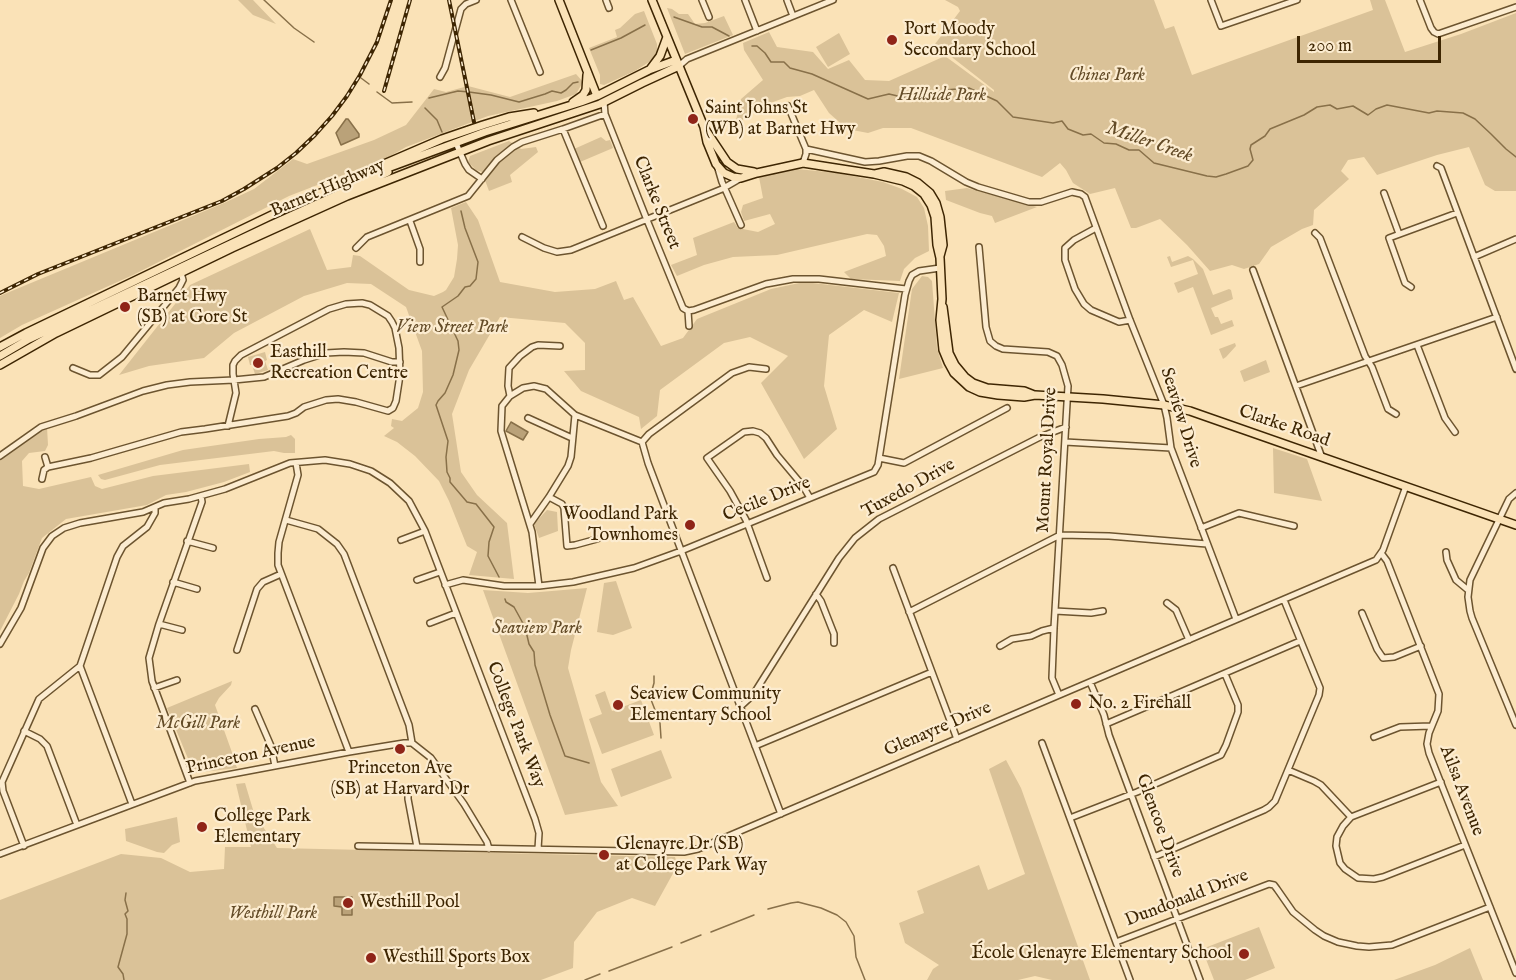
<!DOCTYPE html>
<meta charset="utf-8">
<style>
body{margin:0}
#map{position:relative;width:1516px;height:980px;overflow:hidden;background:#fae2b7;font-family:"IM FELL English",serif}
canvas{display:block}
.scale{position:absolute;left:1297px;top:36px;width:144px;height:27px;box-sizing:border-box;border:3px solid #3d2502;border-top:0;padding-left:8px;font-size:18px;line-height:21px;white-space:nowrap;color:#3d2502;-webkit-text-stroke:4px #fcecd0;paint-order:stroke}
</style>
<div id="map">
<canvas width="1516" height="980"></canvas>
<div class="scale">200 m</div>
</div>
<script>
const context = document.querySelector('canvas').getContext('2d');
context.lineJoin = 'round';
function fillPath(path, color) { context.fillStyle = color; context.fill(path, 'evenodd'); }
const shape = rows => new Path2D(rows.map(r => 'M' + r).join(''));
function stroke(path, color, width, dash) { context.strokeStyle = color; context.lineWidth = width; context.lineCap = dash ? 'butt' : 'round'; context.setLineDash(dash || []); context.stroke(path); }
function drawText(font, color, halo, rows, align = 'center') {
  context.font = font + ' "IM FELL English",serif'; context.lineWidth = 4.5; context.setLineDash([]); context.textBaseline = 'middle'; context.strokeStyle = halo; context.fillStyle = color; for (const [text, x, y, turn = 0] of rows) {
    context.save(); context.translate(x, y); context.rotate((+turn || 0) * Math.PI / 180); context.textAlign = isNaN(turn) ? turn : align; if (halo) context.strokeText(text, 0, 0); context.fillText(text, 0, 0); context.restore();
  }
}
fillPath(shape([
 [238,0,253,0,276,24,253,15],
 [945,0,1154,0,1165,29,1174,26,1192,75,1373,10,1370,0,1385,0,1405,52,1461,34,1516,13,1516,191,1495,191,1485,185,1469,147,1437,155,1377,175,1364,157,1348,160,1341,171,1349,179,1314,210,1313,225,1302,229,1271,247,1259,264,1244,269,1232,265,1210,271,1187,245,1160,219,1136,228,1131,228,1115,188,1090,194,1073,183,1066,170,1060,163,1042,177,911,128,883,128,868,133,847,129,829,113,814,90,800,96,787,97,748,111,738,128,733,131,732,126,736,120,741,99,763,80,744,50,743,43,769,32,777,47,813,52,828,69,849,60,865,80,889,81,945,56,994,92,994,90,935,44,960,11,958,7],
 [667,8,672,9,679,14,688,14,695,24,705,23,724,16,733,35,685,54],
 [644,11,657,44,657,51,655,56,649,62,635,71,604,85,600,84,600,75,589,48,617,37,615,30,620,28,635,14],
 [839,33,850,54,828,67,816,47],
 [576,74,583,82,576,94,557,101,488,116,406,147,387,158,289,196,133,275,22,325,0,338,0,296,2,295,224,203,254,189,293,159,307,164,374,140,406,125,434,89,446,92,468,86,510,97],
 [601,137,606,141,610,140,613,148,580,162,574,149],
 [509,141,521,149,536,147,538,152,510,175,512,182,489,191,482,172,476,170,468,162,470,156],
 [797,169,837,173,883,182,902,189,917,197,924,208,928,226,929,251,915,258,904,269,900,281,851,279,844,272,886,256,884,246,877,235,867,234,777,255,733,257,704,265,677,276,671,265,697,255,693,238,734,222,738,228,758,232,775,224,770,214,744,221,741,212,743,205,763,198,759,177],
 [967,188,1037,207,995,223,992,216,980,213,946,200,945,191],
 [466,202,478,220,500,282,555,292,595,289,616,281,624,300,633,297,661,346,683,338,697,319,771,289,804,282,899,293,892,322,864,310,829,335,824,386,837,429,804,459,761,383,788,356,750,337,724,343,660,390,657,416,641,429,639,417,581,391,564,371,585,370,585,343,565,323,500,317,469,370,452,414,461,472,477,495,507,523,514,579,469,575,477,552,467,546,449,501,439,481,415,456,397,442,384,436,394,428,391,426,392,419,402,421,418,408,423,392,422,351,406,307,371,284,347,283,304,296,234,333,204,358,149,366,119,375,190,285,310,229,327,270,351,267,353,255,360,256,409,290,434,296,443,292,446,290,454,277,457,259,458,245,451,208],
 [1170,256,1172,262,1188,256,1193,259,1203,269,1213,295,1229,289,1231,290,1233,299,1211,308,1215,317,1218,317,1221,324,1232,320,1234,326,1211,335,1193,287,1178,293,1174,283,1198,274,1193,260,1171,267,1167,257],
 [922,276,928,277,932,281,937,348,943,368,899,379,912,289],
 [1235,343,1236,346,1226,357,1223,359,1219,349],
 [265,352,267,360,265,361,268,370,255,374,252,365,250,365,248,357],
 [1266,360,1270,372,1244,382,1240,371],
 [47,427,48,445,45,451,29,453,22,461,23,486,39,489,91,477,95,486,102,489,153,476,249,464,250,472,224,482,186,492,166,495,147,505,66,519,42,538,29,573,24,581,19,594,0,631,0,459,35,433],
 [291,435,295,439,295,453,284,453,274,451,160,465,105,480,101,479,98,475,183,450,259,439,286,437],
 [1273,448,1307,459,1322,501,1274,493],
 [547,510,557,512,558,531,539,538,534,524],
 [616,581,632,628,613,635,597,632,604,583],
 [587,588,571,650,568,668,601,782,618,806,565,815,483,590,528,593],
 [232,681,231,685,219,698,215,705,234,758,240,765,236,765,237,768,194,773,167,708],
 [605,691,612,711,641,700,654,735,602,754,589,719,602,714,595,695],
 [661,750,672,778,621,797,611,769],
 [1006,760,1021,788,1090,980,1052,980,1035,976,1018,980,927,980,933,969,939,965,905,943,899,923,924,913,917,891,979,865,988,890,1025,874,989,769],
 [245,783,254,813,277,848,675,857,678,867,676,868,655,906,632,898,597,912,574,942,573,968,541,980,0,980,0,900,121,854,161,858,190,872,224,869,225,847,251,847,236,784],
 [177,817,180,842,172,845,164,853,157,852,126,841,125,829],
 [1259,927,1275,968,1245,980,1214,980,1202,949],
 [1470,948,1483,980,1394,980,1435,965]
]), '#dac298');
const water = shape([
 [346,119,348,119,359,134,359,137,341,145,336,133,346,119],
 [511,422,528,432,523,440,506,431,511,422],
 [334,897,352,897,352,915,342,915,342,907,334,906,334,897]
]);
fillPath(water, '#baa279');
stroke(water, '#887049', 1.5);
stroke(shape([
 [264,0,294,28,314,42],
 [674,17,702,27,712,27,729,36],
 [752,46,757,46,765,53,771,62,784,62,790,68,812,74,868,99,889,94,902,97,921,96,945,90,969,88,997,101,1013,117,1053,123,1062,121,1068,129,1083,135,1091,134,1104,143,1116,144,1129,150,1139,150,1154,163,1207,176,1216,177,1226,174,1248,166,1253,160,1250,149,1251,145,1265,136,1270,129,1304,115,1317,107,1330,105,1337,109,1353,106,1368,115,1376,109,1387,105,1429,113,1437,111,1463,113,1475,119,1491,134,1506,149,1516,157],
 [591,50,621,38,645,25],
 [361,78,369,84],
 [377,92,392,103,412,102],
 [429,98,458,91,469,92,491,95,519,102,545,94,552,91,561,93,566,90,573,83,578,82],
 [425,108,437,120,442,132],
 [461,211,465,228,478,262,476,279,470,286,465,287,458,296,442,307,458,341,459,350,453,375,445,393,438,401,436,405,448,441,446,457,447,472,450,478,450,482,467,502,476,504,494,527,489,542,488,556,499,577],
 [505,599,506,602,514,607,525,627,529,644,534,652,535,665,550,715,565,756,589,763],
 [654,676,654,683,650,697,660,723,661,738],
 [768,909,791,903,798,902,821,908,837,915,846,922,854,936,856,957,865,980],
 [711,932,754,915],
 [681,943,701,935],
 [609,971,672,947],
 [124,980,123,974,118,967,127,934,127,919,125,914,128,911,125,900,126,893],
 [585,980,600,974]
]), '#887049', 1.5);
const minor = shape([
 [511,0,540,72],
 [606,0,609,8],
 [702,0,709,17],
 [745,0,757,31],
 [787,0,793,16],
 [1211,0,1221,26,1297,0],
 [1420,0,1431,28,1434,32,1438,34,1516,7],
 [679,66,687,59,833,0],
 [440,77,445,68,461,9,466,4,476,0],
 [604,102,605,114,647,220,683,308,688,311],
 [788,106,806,149,806,154,803,163],
 [563,129,603,226],
 [456,143,465,164,469,170,482,179],
 [806,149,865,162,879,161,907,156,919,156,931,161,966,182,978,187,1029,202,1041,202,1072,192,1081,194,1085,197,1130,320,1164,405,1167,418,1171,448,1236,619],
 [717,165,722,182,741,225],
 [1437,166,1441,168,1516,369],
 [1384,193,1399,234],
 [410,221,420,249,420,262],
 [1096,228,1074,240,1065,248,1065,260,1075,289,1084,304,1091,310,1119,322,1130,320],
 [1315,233,1320,238,1365,356,1372,367,1388,409,1396,414],
 [522,237,544,248,557,252,571,250,722,189,741,178],
 [979,247,986,327,990,341,996,346,1003,349,1048,352,1057,356,1062,365,1068,386,1054,628,1052,678,1059,695],
 [356,248,367,237,468,196,497,160,513,147,522,142,563,129,605,114],
 [1474,257,1516,239],
 [1253,270,1321,455],
 [1411,287,1405,283,1389,238,1457,213],
 [688,311,694,310,766,284,793,279,819,279,906,289],
 [688,311,689,326],
 [1417,345,1445,418,1455,432],
 [73,368,90,375,99,375,122,357,179,288,183,280,180,269],
 [1296,386,1497,317],
 [510,396,508,386,509,368,520,356,532,347,538,345,560,346],
 [528,418,572,438],
 [642,442,648,463,781,814],
 [642,442,649,434,732,373,749,367,766,369],
 [1065,442,1171,448],
 [0,456,41,427,76,416,143,391,167,385,190,382,234,380,264,377,304,360,326,353,344,352,364,353,392,362,400,362],
 [45,457,48,467],
 [879,458,904,463,1007,408],
 [296,463,298,475,279,542,278,553,278,565,349,752],
 [42,479,44,470,48,467,91,458,181,432,205,429,288,416,296,413,304,407,326,400,338,399,356,402,388,411,393,408,396,401,400,375,399,348,395,328,392,322,388,316,370,305,362,303,346,304,329,309,241,355,235,361,233,365,233,374,236,393,228,426],
 [1516,493,1509,499,1470,580,1468,597,1470,611,1472,618,1516,725],
 [549,497,562,504,564,508,567,546,575,545,597,539],
 [286,520,318,529,337,544,344,554,409,725,412,743,431,758,464,804,487,842,489,849],
 [530,524,549,497,568,466,571,457,575,415],
 [1201,528,1239,513,1294,526],
 [401,540,425,531],
 [187,541,213,548],
 [1446,552,1447,560,1456,580,1468,590],
 [1381,553,1387,561,1439,694,1438,711,1429,733,1427,744,1429,753,1516,973],
 [893,568,957,739],
 [767,578,746,520,730,491,707,458,744,432,753,431,760,433,766,438,777,455,803,486,810,498],
 [417,580,440,572],
 [173,582,197,589],
 [445,585,463,580,504,586,539,586,573,582,634,568,681,551,874,472,878,465,905,295,909,281,912,275,919,271,940,268],
 [539,586,532,532,501,431,502,406,510,396,523,388,534,386,546,389,575,415,642,442],
 [816,594,821,601,834,634,834,643],
 [1167,603,1176,610,1189,640],
 [1055,611,1091,613,1103,611],
 [909,612,1060,535,1109,536,1207,544],
 [1362,613,1377,649,1383,658,1394,657,1421,646],
 [430,623,456,613],
 [159,624,182,630],
 [0,644,21,608,43,548,52,536,64,528,80,523,143,512,164,503,189,499,225,489,290,463,325,460,350,464,371,471,390,483,409,501,425,531,535,819,539,833,538,849],
 [1000,646,1012,639,1031,636,1042,631,1054,628],
 [237,650,257,589,263,582,281,574],
 [1090,682,1104,715,1109,735,1200,980],
 [154,688,177,680],
 [741,706,753,695,839,558,855,538,879,519,1040,437,1066,427],
 [255,709,271,746,275,766],
 [1106,724,1300,641],
 [24,731,40,739,47,746,77,825],
 [1374,737,1400,727,1431,726],
 [1042,743,1130,980],
 [755,746,932,672],
 [1288,770,1314,781,1321,785,1351,817,1441,782],
 [190,783,152,681,149,658,159,624,202,502,201,496],
 [408,790,408,799,417,847],
 [132,804,80,666,117,557,123,546,147,527,155,513,155,508],
 [1351,817,1343,826,1337,837,1336,846,1340,863,1345,869,1358,878,1374,879,1383,877,1465,845],
 [1070,818,1137,792,1221,755,1226,745,1238,712,1238,705,1225,674],
 [24,846,3,791,2,782,39,699,80,666],
 [358,846,684,852,698,849,1376,560,1383,550,1406,486],
 [0,854,195,781,349,752,404,743,412,743],
 [1154,857,1264,810,1269,807,1275,801,1319,695,1320,688,1284,600],
 [1116,942,1269,884,1274,885,1277,889,1293,912,1315,930,1324,936,1338,942,1357,946,1369,947,1392,945,1490,907]
]);
const major = shape([
 [559,0,597,96],
 [652,0,704,127,707,142,716,164,724,173,733,177,741,178,757,173,803,163,874,174,903,181,914,186,924,194,931,205,935,217,937,245,940,258,942,299,940,320,943,350,948,362,954,373,969,387,980,392,998,395,1024,397,1035,395,1103,399,1164,405,1190,411,1516,525],
 [651,68,660,56,667,37],
 [573,102,583,95,586,90,587,75],
 [705,129,727,162,737,169,754,172],
 [370,170,442,139,483,125,509,117,534,113],
 [875,174,884,172,906,177,918,183,930,193,936,203,940,217,943,245,940,256],
 [943,307,949,353,955,365,965,377,973,383,987,388,1024,391,1034,395],
 [0,347,26,333,297,203,351,180,385,169,485,132,581,102,597,96,649,70,676,60],
 [0,356,29,339,271,225,388,172],
 [0,365,56,333,232,248,347,196,488,141,600,104,642,83,679,66]
]);
stroke(minor, '#6c542f', 8);
stroke(major, '#3d2502', 10);
stroke(minor, '#fcecd0', 5);
stroke(major, '#fae2b7', 7);
const rail = shape([
 [449,0,474,122],
 [384,91,410,0],
 [0,293,38,274,222,201,244,189,277,168,296,153,315,135,332,116,347,96,360,75,377,42,391,0]
]);
stroke(rail, '#3d2502', 4);
stroke(rail, '#fcecd0', 1.5, [4.5]);
for (const [x, y, r, color] of [
 [892,40,6,"#8f2418"],
 [693,119,6,"#8f2418"],
 [125,307,6,"#8f2418"],
 [258,363,6,"#8f2418"],
 [690,525,6,"#8f2418"],
 [1076,704,6,"#8f2418"],
 [618,705,6,"#8f2418"],
 [400,749,6,"#8f2418"],
 [202,827,6,"#8f2418"],
 [604,855,6,"#8f2418"],
 [348,903,6,"#8f2418"],
 [1244,954,6,"#8f2418"],
 [371,958,6,"#8f2418"]
]) { const dot = new Path2D(); dot.arc(x, y, r, 0, 2 * Math.PI); context.fillStyle = color; context.fill(dot); stroke(dot, '#fcecd0', 2); }
drawText('18px', '#3d2502', '#fcecd0', [
 ["Port Moody",904,30],
 ["Secondary School",904,51],
 ["Saint Johns St",705,109],
 ["(WB) at Barnet Hwy",705,130],
 ["Barnet Hwy",137,297],
 ["(SB) at Gore St",137,318],
 ["Easthill",270,353],
 ["Recreation Centre",270,374],
 ["Woodland Park",678,515,"right"],
 ["Townhomes",678,536,"right"],
 ["Seaview Community",630,695],
 ["Elementary School",630,716],
 ["No. 2 Firehall",1088,704],
 ["Princeton Ave",400,769,"center"],
 ["(SB) at Harvard Dr",400,790,"center"],
 ["College Park",214,817],
 ["Elementary",214,838],
 ["Glenayre Dr (SB)",616,845],
 ["at College Park Way",616,866],
 ["Westhill Pool",360,903],
 ["École Glenayre Elementary School",1232,954,"right"],
 ["Westhill Sports Box",383,958]
], 'left');
drawText('italic 18px', '#644c28', '#fcecd0', [
 ["Chines Park",1107,76],
 ["Hillside Park",942,96],
 ["View Street Park",452,328],
 ["Seaview Park",537,629],
 ["McGill Park",198,724],
 ["Westhill Park",273,914]
]);
drawText('18px', '#3d2502', '#fcecd0', [
 ["Barnet Highway",328,189,-23],
 ["Clarke Street",656,203,68],
 ["Seaview Drive",1180,418,73],
 ["Clarke Road",1284,427,19],
 ["Mount Royal Drive",1048,460,-87],
 ["Tuxedo Drive",909,489,-29],
 ["Cecile Drive",767,500,-22],
 ["College Park Way",515,725,69],
 ["Glenayre Drive",938,730,-23],
 ["Princeton Avenue",251,756,-12],
 ["Ailsa Avenue",1461,791,69],
 ["Glencoe Drive",1159,826,70],
 ["Dundonald Drive",1187,899,-21]
]);
drawText('italic 20px', '#624a26', '#fcecd0', [
 ["Miller Creek",1149,143,19]
]);
</script>
